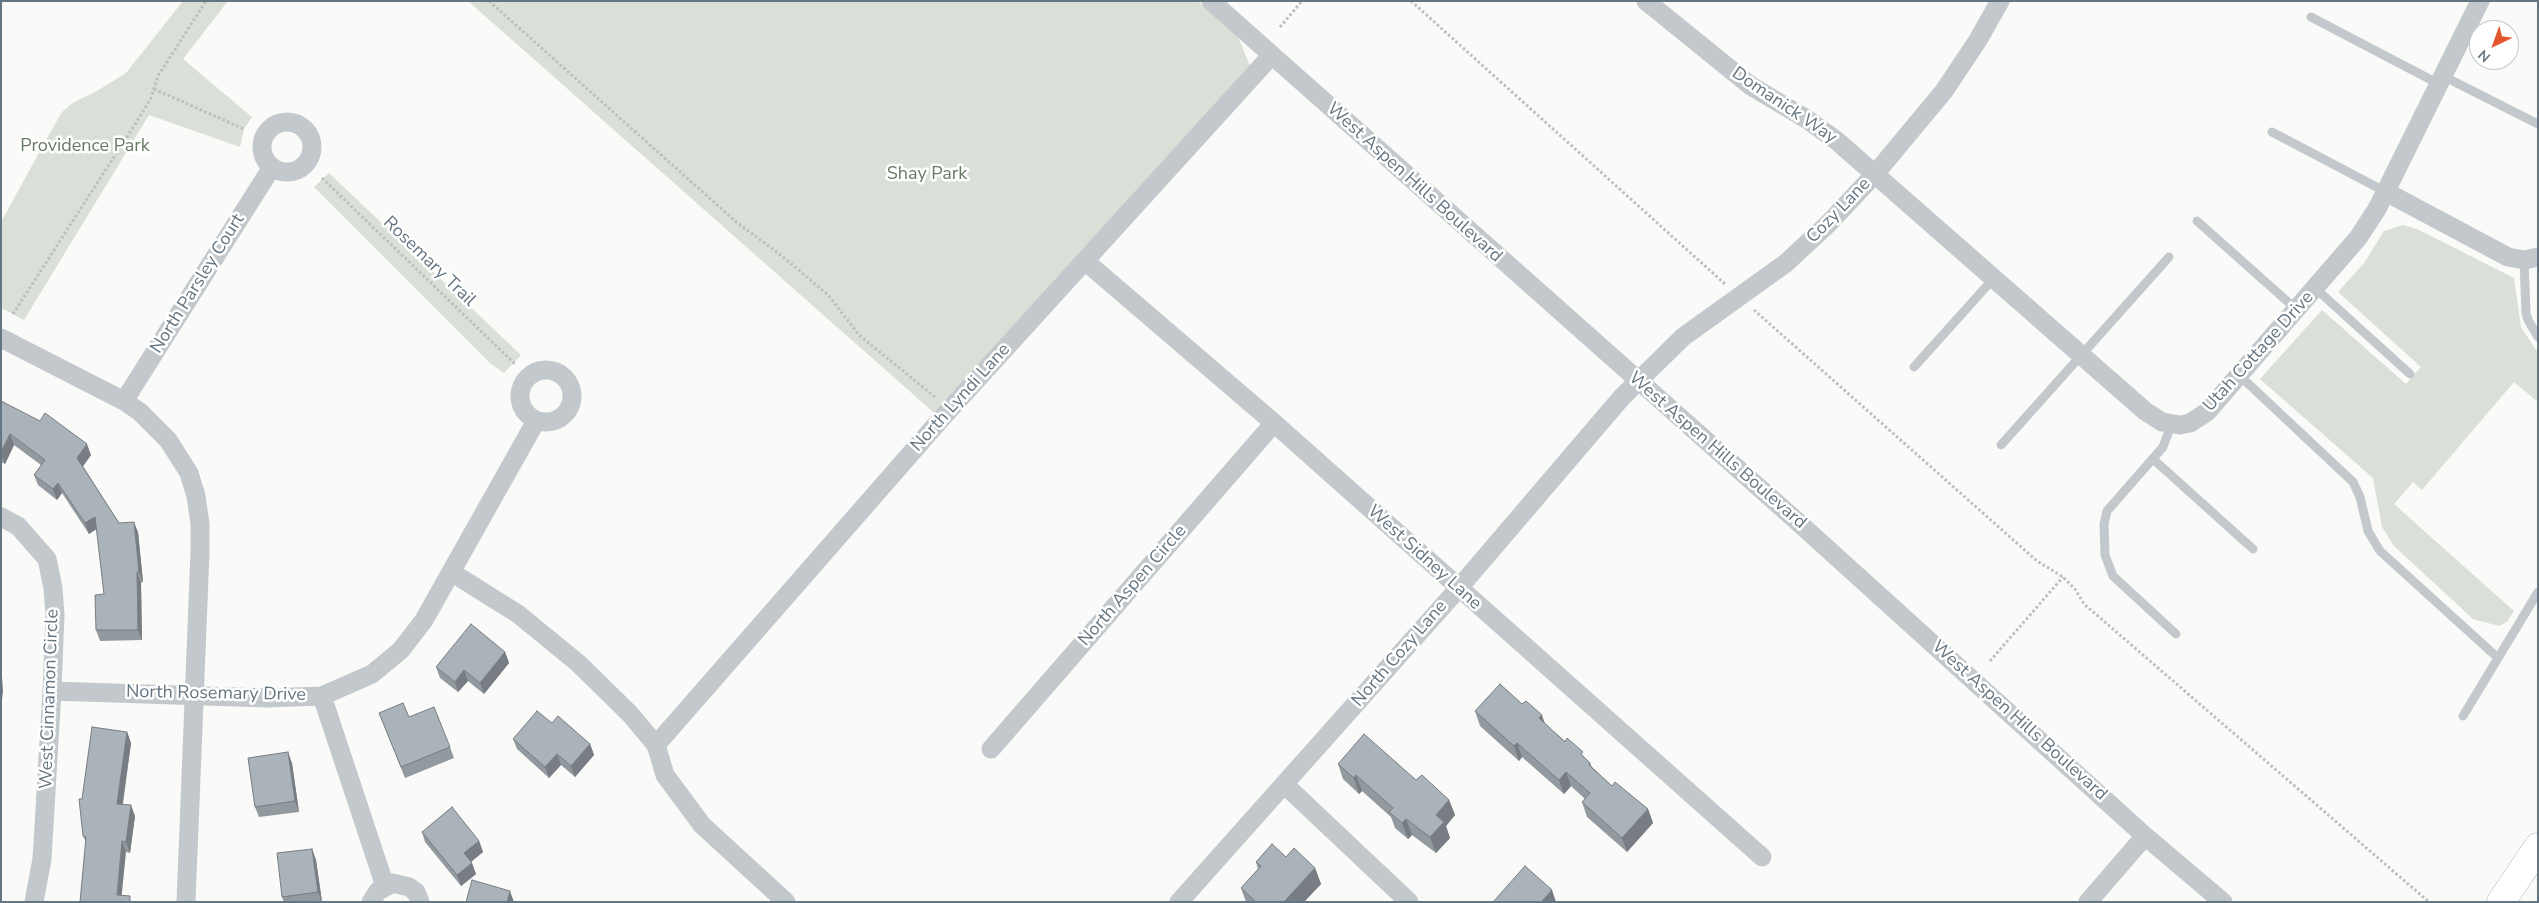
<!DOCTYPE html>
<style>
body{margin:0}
#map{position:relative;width:2539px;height:903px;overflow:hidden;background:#fafaf8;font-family:"Nunito Sans",sans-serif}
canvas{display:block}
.frame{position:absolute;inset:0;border:2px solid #657683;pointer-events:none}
.north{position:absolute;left:2469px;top:20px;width:50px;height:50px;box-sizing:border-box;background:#fff;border:1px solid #c1c8cd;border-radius:50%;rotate:222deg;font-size:14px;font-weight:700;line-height:20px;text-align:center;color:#657683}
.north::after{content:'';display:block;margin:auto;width:18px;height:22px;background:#e4572e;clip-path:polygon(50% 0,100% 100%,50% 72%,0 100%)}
</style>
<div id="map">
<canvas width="2539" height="903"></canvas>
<div class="frame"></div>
<div class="north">N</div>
</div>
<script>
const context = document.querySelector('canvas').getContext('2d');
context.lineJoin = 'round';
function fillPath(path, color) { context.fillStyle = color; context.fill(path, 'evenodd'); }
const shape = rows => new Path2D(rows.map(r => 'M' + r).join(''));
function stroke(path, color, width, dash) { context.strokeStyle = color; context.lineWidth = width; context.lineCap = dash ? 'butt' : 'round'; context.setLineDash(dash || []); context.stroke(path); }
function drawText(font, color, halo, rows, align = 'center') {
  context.font = font + ' "Nunito Sans",sans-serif'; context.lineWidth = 5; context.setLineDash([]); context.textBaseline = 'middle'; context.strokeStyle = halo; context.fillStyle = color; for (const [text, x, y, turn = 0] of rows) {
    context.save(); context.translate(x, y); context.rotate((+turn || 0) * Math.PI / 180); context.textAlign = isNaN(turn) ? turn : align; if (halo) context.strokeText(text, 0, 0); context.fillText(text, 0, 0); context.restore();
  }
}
fillPath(shape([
 [183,1,228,1,183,59,252,117,244,129,240,147,149,115,24,320,1,308,1,222,51,131,62,112,74,102,97,91,126,73],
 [468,1,1198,1,1237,35,1254,75,941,419],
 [329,173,521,355,504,373,491,364,314,187],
 [2403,225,2417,229,2514,278,2521,327,2538,353,2538,402,2514,382,2422,490,2413,482,2394,504,2514,611,2507,622,2499,626,2473,619,2394,546,2382,527,2373,478,2260,379,2322,310,2406,384,2421,367,2338,292,2364,263,2384,231]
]), '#dadfd7');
const highway = shape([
 [2501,902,2538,847]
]);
stroke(highway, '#b4b9bd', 29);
stroke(shape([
 [489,1,735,221,782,256,828,295,860,336,935,397],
 [1411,1,1725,284],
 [1280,27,1302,1],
 [154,89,244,129],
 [322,178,516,365],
 [1754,310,2037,561,2063,577,2075,589,2084,604,2429,902],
 [13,314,139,118,151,98,158,76,206,1],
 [1990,661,2063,577]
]), '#bbbfc2', 3, [2.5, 2.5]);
stroke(shape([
 [2311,17,2439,84],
 [2443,76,2538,124],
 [2272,132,2386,192],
 [2197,221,2297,310],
 [2524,260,2526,313,2528,320,2538,337],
 [2315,288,2410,374],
 [1914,367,1994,278],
 [2239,375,2353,482,2360,497,2368,531,2380,551,2498,658],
 [2171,425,2163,447,2107,511,2104,524,2105,555,2113,576,2176,634],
 [2001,445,2169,257],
 [2153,459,2253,549],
 [2463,716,2538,592]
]), '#c3c8cc', 9);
stroke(shape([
 [1211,1,1799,523,2145,836,2223,902],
 [1646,1,1751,86,1808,120,1837,141,2145,411,2162,422,2180,425,2190,423,2207,412,2358,238,2377,209,2480,1],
 '262 147a25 25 0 1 1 50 0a25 25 0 1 1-50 0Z',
 [2386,192,2508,257,2524,260,2538,257],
 [1085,261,1274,423,1762,857],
 [1,338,124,401,140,412,168,440,189,473,196,496,200,524,200,552,186,902],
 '520 396a26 26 0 1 1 52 0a26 26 0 1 1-52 0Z',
 [124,401,272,167],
 [1,517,18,526,47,559,53,588,55,615,52,691,42,859,34,902],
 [451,572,518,614,578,663,630,714,656,745,665,775,702,825,786,902],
 [52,691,267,698,322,696,372,674,401,650,424,620,536,421],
 [322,696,385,886],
 [656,745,941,419,1271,56],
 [991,749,1274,423],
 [1285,785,1409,902],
 [371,902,378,891,393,883,409,887,416,892,420,902],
 [1179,902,1458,589,1622,397,1683,337,1786,263,1828,224,1875,174,1944,91,1978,40,2000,1],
 [2088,902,2145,836]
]), '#c3c8cc', 19);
stroke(highway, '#fff', 28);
fillPath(shape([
 [1,401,91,455,83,466,119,523,138,532,143,582,141,583,142,640,100,641,96,630,104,594,97,529,89,534,62,493,57,500,38,485,34,475,41,465,14,445,5,464,1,462],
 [505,652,509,663,484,694,468,681,458,692,440,678,436,667],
 [1475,711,1544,723,1585,758,1590,763,1592,767,1612,786,1648,809,1653,823,1627,852,1587,817,1582,802,1585,799,1571,786,1564,794,1522,757,1519,761,1480,726],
 [379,713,409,717,450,747,454,758,405,778],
 [552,723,590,744,594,755,575,777,561,765,549,778,517,749,513,739],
 [127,732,131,743,123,804,135,816,130,853,126,852,80,902,86,842,83,836,82,799],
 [292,763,299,812,259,817,255,807],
 [1338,764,1416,780,1449,800,1455,815,1446,826,1450,838,1436,853,1412,835,1408,839,1395,828,1391,817,1362,791,1359,794,1343,779],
 [422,832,479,841,483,852,471,862,476,874,461,886,425,842],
 [312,849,316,860,322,902,284,902,282,897],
 [1286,857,1315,868,1321,884,1304,902,1246,902,1241,888,1258,869,1256,862]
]), '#929a9f');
fillPath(shape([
 [10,434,14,445,5,464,1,455,1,452],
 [87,444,91,455,81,469,77,458],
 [58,483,62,493,57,500,53,489],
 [95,517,99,527,89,534,85,523],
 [134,522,138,532,143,582,139,572],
 [137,572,141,583,142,640,138,630],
 [505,652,509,663,484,694,480,683],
 [1,662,3,691,1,709],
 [464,670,468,681,458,692,455,682],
 [1542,715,1547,730,1539,718],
 [127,732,131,743,121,814,117,804],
 [1517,743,1522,757,1519,761,1514,746],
 [590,744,594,755,575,777,571,766],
 [288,752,292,763,299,812,295,801],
 [557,754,561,765,549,778,545,767],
 [1566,772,1571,786,1564,794,1559,780],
 [1356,775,1362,791,1359,794,1354,778],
 [1449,800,1455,815,1446,826,1450,838,1436,853,1430,837,1436,815],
 [131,805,135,816,130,853,126,842],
 [1648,809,1653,823,1627,852,1622,838],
 [1406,819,1412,835,1408,839,1402,823],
 [122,841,126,852,121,902,117,895],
 [479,841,483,852,468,864,464,853],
 [312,849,316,860,322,902,318,892],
 [472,863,476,874,461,886,457,875],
 [1315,868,1321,884,1304,902,1284,902],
 [1552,890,1556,902,1541,902],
 [510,891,514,902,507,902]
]), '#777d82');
const building = shape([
 [1,401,40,421,45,413,87,444,77,458,119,523,134,522,139,572,137,572,138,630,96,630,95,595,104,594,95,517,85,523,58,483,53,489,34,475,45,460,10,434,1,452,1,401],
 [471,624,505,652,480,683,464,670,455,682,436,667,471,624],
 [1500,684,1522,704,1526,701,1542,715,1539,718,1565,742,1567,738,1583,752,1581,754,1590,763,1589,765,1612,786,1615,782,1648,809,1622,838,1582,802,1590,793,1566,772,1559,780,1517,743,1514,746,1475,711,1500,684],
 [403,703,409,717,434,707,450,747,401,767,379,713,403,703],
 [537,711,552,723,558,716,590,744,571,766,557,754,545,767,513,739,537,711],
 [92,727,127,732,117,804,131,805,126,842,122,841,117,895,130,896,130,902,80,902,86,837,83,836,79,799,82,799,92,727],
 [1364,734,1416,780,1422,775,1449,800,1436,815,1444,822,1430,837,1406,819,1402,823,1389,812,1393,808,1356,775,1354,778,1338,764,1364,734],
 [288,752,295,801,255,807,248,758,288,752],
 [452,807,479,841,464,853,472,863,457,875,422,832,452,807],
 [1272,844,1286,857,1294,848,1315,868,1284,902,1256,902,1241,888,1261,866,1256,862,1272,844],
 [312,849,318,892,282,897,277,853,312,849],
 [1525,866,1552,890,1541,902,1493,902,1525,866],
 [472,880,510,891,507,902,466,902,472,880]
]);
fillPath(building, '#aab3b9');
stroke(building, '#777d82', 1);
drawText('18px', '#657683', '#fff', [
 ["Domanick Way",1784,106,34],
 ["West Aspen Hills Boulevard",1414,183,42],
 ["Cozy Lane",1839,211,-46],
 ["Rosemary Trail",429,262,44],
 ["North Parsley Court",198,284,-58],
 ["Utah Cottage Drive",2259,352,-48],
 ["North Lyndi Lane",961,398,-48],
 ["West Aspen Hills Boulevard",1717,451,41],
 ["West Sidney Lane",1424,558,42],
 ["North Aspen Circle",1133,586,-49],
 ["North Cozy Lane",1400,654,-49],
 ["North Rosemary Drive",216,694,1],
 ["West Cinnamon Circle",50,699,-88],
 ["West Aspen Hills Boulevard",2019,721,42]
]);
drawText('18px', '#687a64', '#fff', [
 ["Providence Park",85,147],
 ["Shay Park",927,175]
]);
</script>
